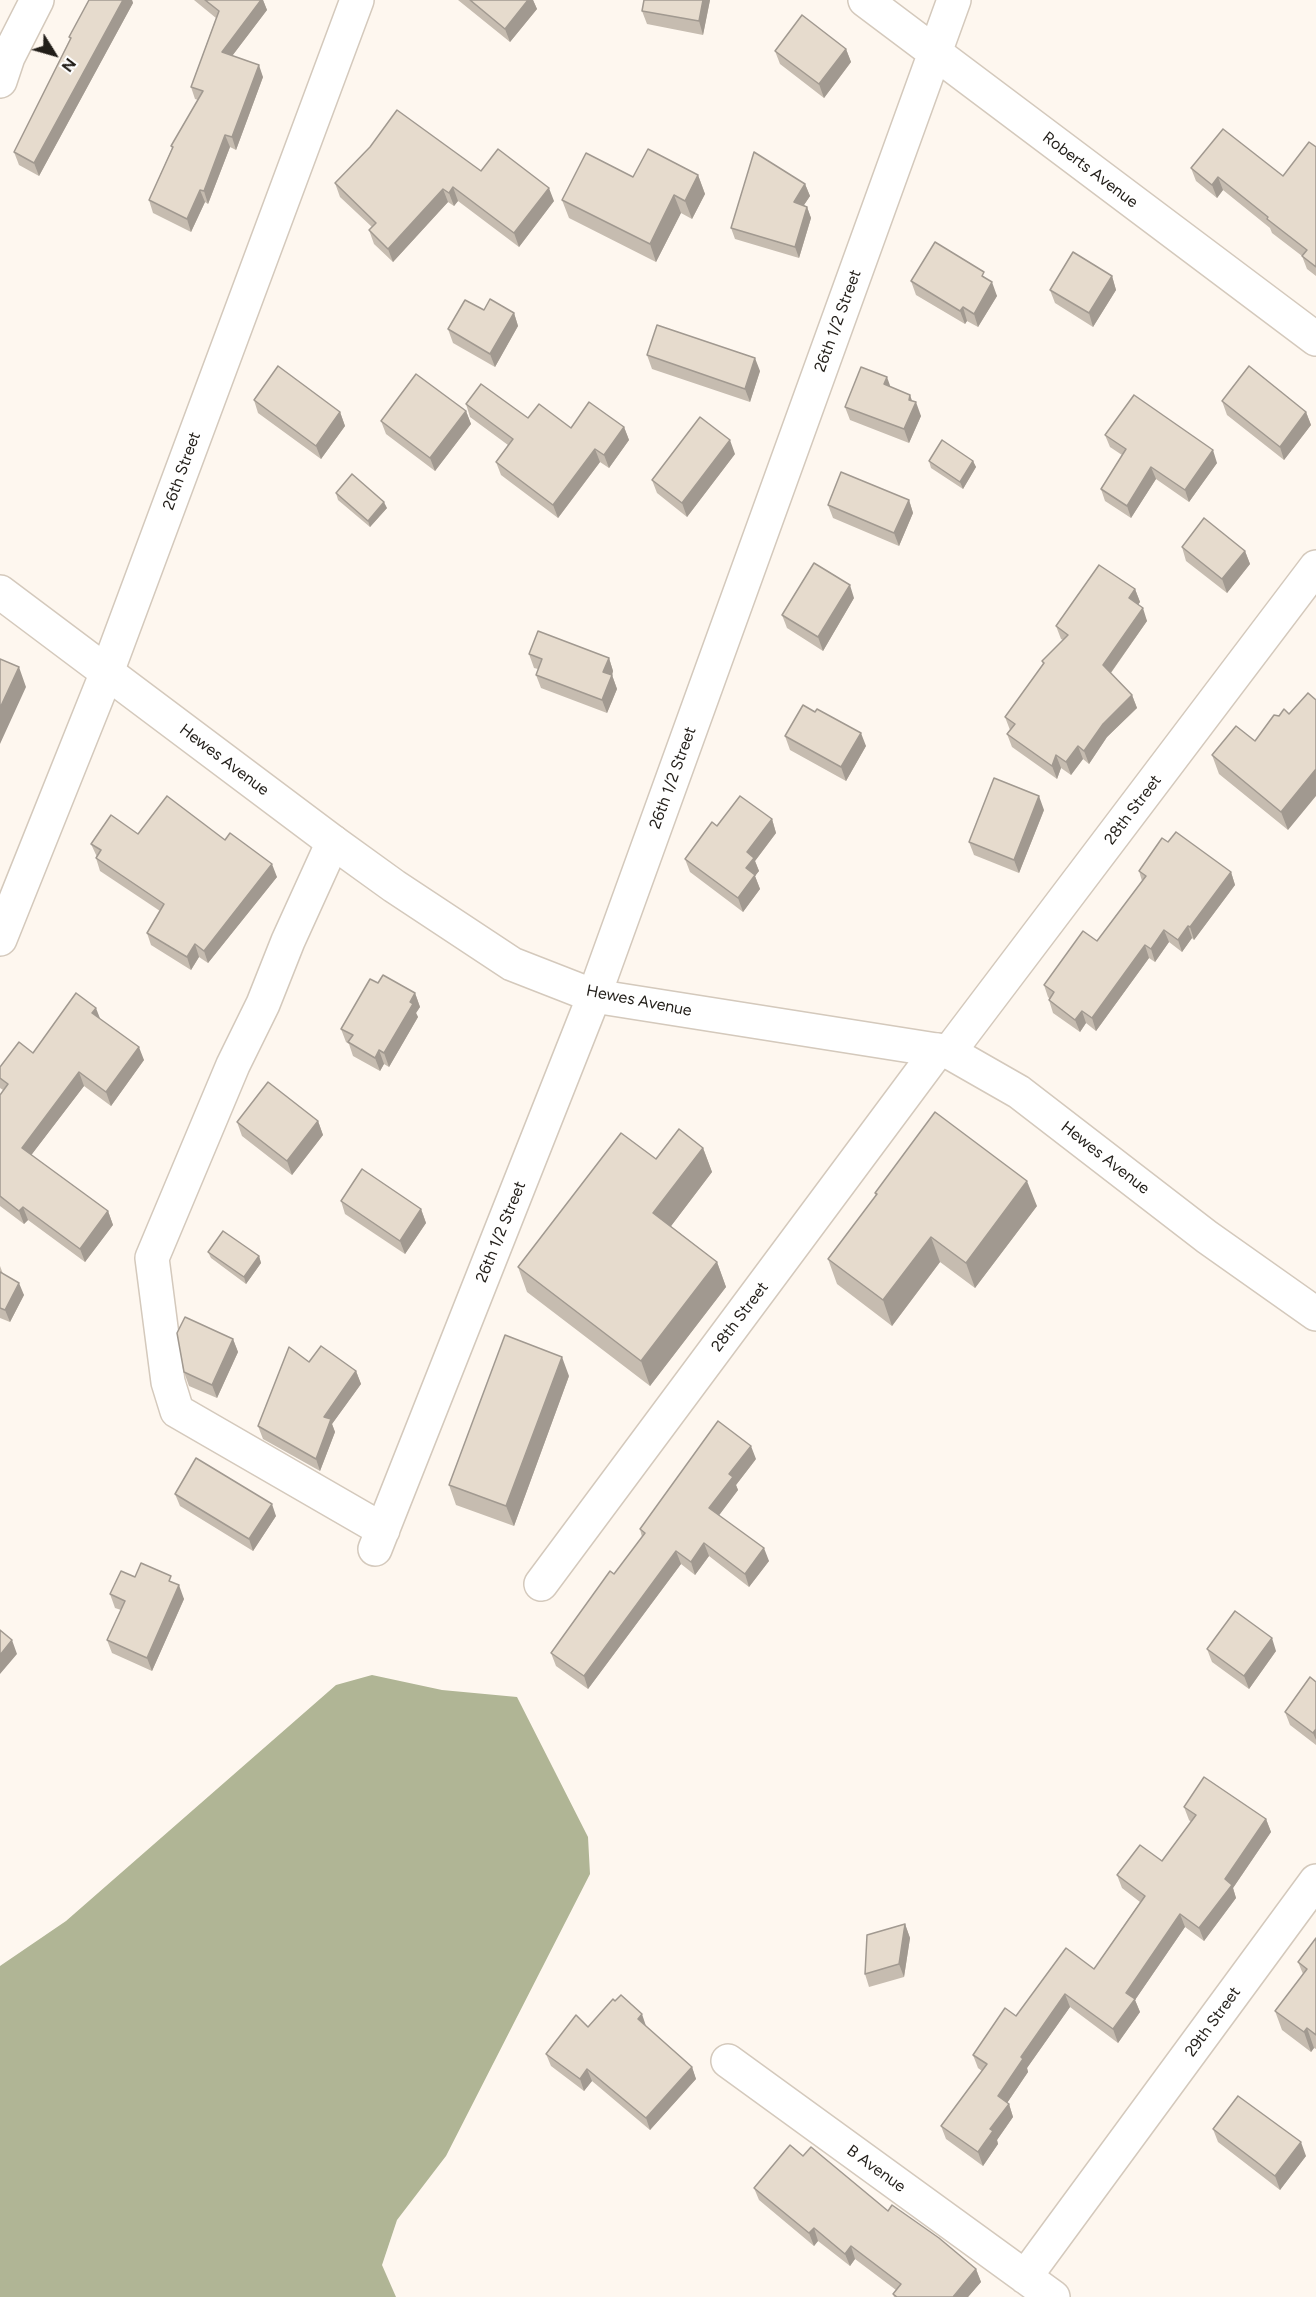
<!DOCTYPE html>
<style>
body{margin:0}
#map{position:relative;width:1316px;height:2297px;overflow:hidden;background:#fef7ef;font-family:Figtree,sans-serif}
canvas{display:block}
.north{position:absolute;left:24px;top:24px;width:60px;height:60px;-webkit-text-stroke:4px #fff;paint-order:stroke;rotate:127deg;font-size:16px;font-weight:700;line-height:24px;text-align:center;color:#221e19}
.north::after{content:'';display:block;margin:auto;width:21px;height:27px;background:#221e19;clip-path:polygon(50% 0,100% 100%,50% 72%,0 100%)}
</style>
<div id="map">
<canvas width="1316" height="2297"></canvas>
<div class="north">N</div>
</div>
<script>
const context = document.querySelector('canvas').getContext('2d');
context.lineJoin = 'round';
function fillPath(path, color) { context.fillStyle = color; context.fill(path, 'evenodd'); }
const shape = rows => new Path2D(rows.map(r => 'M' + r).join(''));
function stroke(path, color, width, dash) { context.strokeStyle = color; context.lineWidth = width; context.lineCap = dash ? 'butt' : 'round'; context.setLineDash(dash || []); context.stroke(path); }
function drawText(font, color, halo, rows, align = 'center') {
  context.font = font + ' Figtree,sans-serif'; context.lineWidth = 5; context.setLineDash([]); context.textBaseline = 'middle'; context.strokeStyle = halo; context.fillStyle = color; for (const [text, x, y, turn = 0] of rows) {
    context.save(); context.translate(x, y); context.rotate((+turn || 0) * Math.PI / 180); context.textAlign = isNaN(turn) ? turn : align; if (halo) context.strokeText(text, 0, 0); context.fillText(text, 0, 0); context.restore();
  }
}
fillPath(shape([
 [372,1675,442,1690,517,1697,588,1837,590,1874,446,2156,397,2220,382,2265,396,2297,0,2297,0,1966,66,1921,336,1685]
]), '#b0b595');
const minor = shape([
 [865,0,1316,339],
 [0,81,8,57,37,0],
 [333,842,288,941,263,1004,233,1065,152,1258,168,1382,177,1411,383,1530],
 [0,939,107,672,357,0],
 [949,1052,1316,567],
 [375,1549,594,996,954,0],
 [541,1584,938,1050],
 [728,2061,1053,2297],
 [1025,2277,1316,1881]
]);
const major = shape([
 [0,592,333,842,394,886,512,964,594,996,949,1052,1019,1092,1207,1237,1316,1314]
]);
stroke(minor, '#d4c9bc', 36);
stroke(major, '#d4c9bc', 36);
stroke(minor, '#fff', 33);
stroke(major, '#fff', 33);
fillPath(shape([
 [89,0,132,0,133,3,39,176,19,165,14,152,70,39,69,37],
 [194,0,263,0,267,10,232,56,263,77,236,150,230,147,208,204,205,202,191,232,153,213,149,200,172,148,171,146,198,100,195,99,191,87,216,18],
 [458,0,533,0,537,9,510,42],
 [644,0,710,0,703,35,647,24,642,11],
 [846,49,851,62,824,98,780,64,775,51],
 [1316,147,1316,276,1307,269,1302,256,1272,233,1270,228,1223,190,1217,198,1196,181,1191,168,1283,176],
 [481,171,554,201,519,247,458,201,454,206,448,202,393,262,374,244,369,230,372,227,340,197,335,183],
 [698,175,705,194,692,219,681,213,656,262,569,218,562,200,633,177],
 [805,184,810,196,804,205,807,207,811,218,799,258,735,239,731,228],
 [1112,276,1116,290,1093,327,1055,303,1050,290],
 [987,279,997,296,978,327,967,321,965,324,916,295,911,281],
 [484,310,514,313,518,326,495,367,453,343,448,329],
 [647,355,760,371,750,402,652,369],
 [890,387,921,416,909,443,850,420,845,407],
 [254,400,340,412,345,426,321,459,258,413],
 [1222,401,1306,412,1311,425,1284,460,1227,415],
 [466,404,571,428,624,427,629,440,609,468,600,462,558,518,501,475,496,462,508,445,470,417],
 [466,411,471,424,435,471,386,434,381,421],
 [1105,435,1217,463,1189,502,1156,479,1131,518,1105,501,1101,489,1122,455,1110,447],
 [735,454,687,517,657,493,652,480],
 [929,461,973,461,976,467,963,489,931,468],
 [336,493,387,508,370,527,338,500],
 [909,500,913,513,899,546,833,518,828,505],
 [1182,547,1245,551,1250,564,1227,593,1186,561],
 [1135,589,1140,602,1138,604,1147,621,1111,673,1132,695,1137,708,1107,737,1089,764,1083,759,1071,775,1061,768,1057,779,1012,747,1007,734,1010,730,1005,717,1043,664,1042,661,1063,640,1061,639,1056,626],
 [854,598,823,651,787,628,782,615],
 [529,654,609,658,613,671,612,675,617,689,607,713,541,688,536,675,538,669,534,668],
 [815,712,866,746,846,781,790,750,785,736],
 [1289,714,1288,830,1219,774,1212,755,1255,741,1279,716],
 [1044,810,1019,873,974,855,969,842],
 [772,819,776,833,755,861,759,871,755,876,760,889,743,912,690,872,685,859,717,826],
 [138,834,225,840,277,877,208,963,199,957,191,970,151,945,147,933,160,911,100,871,96,858,97,857,91,844],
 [1168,842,1231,872,1235,885,1194,940,1192,938,1182,952,1169,942,1155,962,1149,958,1096,1031,1086,1023,1080,1032,1053,1013,1049,1000,1050,999,1048,997,1044,985,1097,941,1142,881,1139,871],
 [378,983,415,993,420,1007,416,1013,418,1017,389,1067,384,1064,380,1071,353,1056,349,1044,346,1042,341,1029],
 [100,1019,144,1060,111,1106,84,1086,31,1155,108,1211,113,1225,85,1262,28,1220,24,1224,0,1206,0,1095,3,1090,0,1088,0,1067,33,1053],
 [318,1121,323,1135,292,1175,242,1136,237,1122],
 [703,1148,712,1172,671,1226,717,1262,726,1287,650,1386,527,1292,518,1267,656,1159],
 [875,1193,1037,1206,975,1288,940,1262,892,1326,837,1284,828,1259,876,1196],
 [341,1201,421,1209,426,1223,405,1254,345,1214],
 [208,1252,259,1256,261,1263,246,1284,211,1258],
 [0,1266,3,1274,24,1295,10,1322,0,1318],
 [233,1339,238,1352,217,1398,189,1386,184,1372],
 [309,1362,356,1371,361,1384,332,1424,335,1432,320,1471,263,1439,258,1426],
 [569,1376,514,1526,456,1505,449,1485],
 [756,1459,736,1485,738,1490,719,1515,769,1561,749,1587,709,1556,695,1575,681,1564,588,1689,556,1666,551,1653,614,1574,642,1537,640,1529],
 [175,1494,276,1516,253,1551,180,1506],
 [135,1577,173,1583,184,1599,152,1671,112,1653,107,1640,121,1610,115,1608,110,1594],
 [1207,1649,1276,1651,1249,1689,1212,1662],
 [1316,1682,1316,1745,1290,1725,1285,1712],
 [1184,1807,1266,1819,1271,1832,1233,1888,1236,1898,1204,1941,1185,1927,1135,2000,1140,2012,1118,2043,1070,2007,1027,2068,1028,2072,1007,2103,1009,2104,1013,2117,997,2140,998,2144,983,2166,946,2139,941,2126,982,2071,978,2068,973,2055,1016,2016,1094,1969,1140,1902,1122,1888,1117,1875,1162,1861,1191,1822,1189,1820],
 [905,1924,910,1938,904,1977,869,1987,865,1974],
 [1316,1938,1316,2049,1314,2048,1311,2052,1282,2030,1275,2011,1303,1974,1298,1962],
 [646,2026,692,2067,696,2079,650,2130,592,2081,584,2091,551,2066,546,2054,588,2027],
 [1213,2129,1306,2156,1280,2190,1218,2142],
 [803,2156,976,2269,981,2282,968,2297,894,2297,893,2294,896,2290,855,2259,850,2266,818,2241,814,2246,759,2200,754,2188]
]), '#c6bcb0');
fillPath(shape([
 [123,0,132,0,133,3,39,176,34,163],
 [261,0,263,0,267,10,226,64,222,52],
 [528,0,533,0,537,9,510,42,505,29],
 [703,0,710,0,703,35,699,21],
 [846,49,851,62,824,98,819,84],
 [259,65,263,77,236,150,232,137],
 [225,135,230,147,208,204,204,191],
 [698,175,705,194,692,219,685,201],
 [1218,177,1223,190,1217,198,1212,185],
 [805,184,810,196,798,214,794,202],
 [453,187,458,201,454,206,449,193],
 [549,188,554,201,519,247,514,233],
 [443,189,448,202,393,262,388,249],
 [200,190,205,202,191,232,187,219],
 [674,195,681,213,656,262,650,244],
 [807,207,811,218,799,258,795,247],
 [1112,276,1116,290,1093,327,1089,313],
 [992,282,997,296,978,327,974,314],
 [963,307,967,321,965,324,960,311],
 [514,313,518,326,495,367,490,354],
 [755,358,760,371,750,402,745,389],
 [887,377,892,391,884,384],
 [910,395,914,406,916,402,921,416,909,443,904,429],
 [466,411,471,424,435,471,430,458],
 [340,412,345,426,321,459,316,446],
 [1306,412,1311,425,1284,460,1280,447],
 [624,427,629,440,609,468,604,455],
 [730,440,735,454,687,517,682,503],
 [595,449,600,462,558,518,553,505],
 [1213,450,1217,463,1189,502,1185,490],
 [973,461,976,467,963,489,960,482],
 [1151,467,1156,479,1131,518,1127,506],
 [909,500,913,513,899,546,894,533],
 [384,502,387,508,370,527,368,521],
 [1245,551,1250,564,1227,593,1222,579],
 [850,585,854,598,823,651,818,637],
 [1135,589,1140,602,1134,611,1129,598],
 [1143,608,1147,621,1107,678,1103,665],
 [609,658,613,671,612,675,617,689,607,713,602,700,603,672],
 [19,667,26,687,0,744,0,708],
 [1132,695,1137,708,1107,737,1089,764,1084,751,1103,724],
 [861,733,866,746,846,781,841,767],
 [1078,746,1083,759,1071,775,1066,762],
 [1056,755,1061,768,1057,779,1052,766],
 [1316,769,1316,796,1288,830,1281,812],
 [1039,796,1044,810,1019,873,1014,860],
 [772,819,776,833,755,861,759,871,755,876,760,889,743,912,738,898,746,868,747,852],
 [272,864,277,877,208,963,204,951],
 [1231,872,1235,885,1194,940,1190,927],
 [1188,926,1192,938,1182,952,1178,940],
 [1164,930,1169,942,1155,962,1151,949],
 [195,944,199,957,191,970,187,957],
 [1145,945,1149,958,1096,1031,1092,1018],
 [415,993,420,1007,416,1013,418,1017,389,1067,384,1053],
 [96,1008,101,1021,92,1013],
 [1082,1011,1086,1023,1080,1032,1075,1020],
 [139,1047,144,1060,111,1106,106,1092],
 [379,1050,384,1064,380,1071,375,1058],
 [79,1072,84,1086,26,1162,22,1148],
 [318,1121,323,1135,292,1175,287,1161],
 [703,1148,712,1172,662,1238,653,1213],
 [1027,1181,1037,1206,975,1288,966,1263],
 [23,1207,28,1220,24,1224,19,1211],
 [421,1209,426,1223,405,1254,400,1241],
 [108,1211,113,1225,85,1262,80,1249],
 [931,1237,940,1262,892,1326,883,1300],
 [259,1256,261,1263,246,1284,244,1277],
 [717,1262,726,1287,650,1386,641,1361],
 [19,1283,24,1295,10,1322,5,1310],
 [233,1339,238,1352,217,1398,212,1385],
 [562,1357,569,1376,514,1526,506,1506],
 [356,1371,361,1384,332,1424,335,1432,320,1471,316,1459,324,1417],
 [751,1446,756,1459,736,1485,738,1490,714,1522,709,1508,729,1474],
 [272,1504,276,1516,253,1551,249,1539],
 [704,1543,709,1556,695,1575,691,1562],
 [764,1548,769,1561,749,1587,745,1574],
 [676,1551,681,1564,588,1689,584,1676],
 [179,1585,184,1599,152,1671,147,1658],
 [1272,1638,1276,1651,1249,1689,1244,1676],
 [12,1640,17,1654,0,1674,0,1655],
 [1316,1729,1316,1740,1313,1733],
 [1266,1819,1271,1832,1233,1888,1236,1898,1204,1941,1199,1928,1225,1879],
 [1180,1914,1185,1927,1135,2000,1140,2012,1118,2043,1113,2029,1126,1993],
 [905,1924,910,1938,904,1977,899,1964],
 [1065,1994,1070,2007,1027,2068,1028,2072,1003,2109,998,2096,1021,2057],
 [642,2014,646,2026,638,2019],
 [1307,2028,1314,2048,1311,2052,1304,2032],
 [692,2067,696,2079,650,2130,646,2118],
 [587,2069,592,2081,584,2091,580,2079],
 [1009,2104,1013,2117,997,2140,998,2144,983,2166,978,2152,990,2129],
 [1301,2142,1306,2156,1280,2190,1275,2176],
 [814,2228,818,2241,814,2246,809,2233],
 [851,2246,855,2259,850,2266,845,2254],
 [976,2269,981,2282,968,2297,953,2297]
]), '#a19990');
const building = shape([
 [89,0,123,0,34,163,14,152,71,38,69,37,89,0],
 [205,0,261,0,222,52,259,65,232,137,225,135,204,191,200,190,187,219,149,200,173,147,171,146,203,91,191,87,219,11,205,0],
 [470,0,528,0,505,29,470,0],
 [644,0,703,0,699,21,642,11,644,0],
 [802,15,846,49,819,84,775,51,802,15],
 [397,110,481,171,498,149,549,188,514,233,453,187,449,193,443,189,388,249,369,230,376,223,335,183,370,147,397,110],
 [1223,129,1283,176,1309,142,1316,147,1316,267,1302,256,1307,250,1267,219,1268,217,1218,177,1212,185,1191,168,1223,129],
 [648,149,698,175,685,201,674,195,650,244,562,200,586,153,633,177,648,149],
 [754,152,805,184,794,202,807,207,795,247,731,228,754,152],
 [935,242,984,272,982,276,992,282,974,314,963,307,960,311,911,281,935,242],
 [1073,252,1112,276,1089,313,1050,290,1073,252],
 [490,299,514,313,490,354,448,329,465,300,484,310,490,299],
 [657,325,755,358,745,389,647,355,657,325],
 [278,366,340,412,316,446,254,400,278,366],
 [1249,366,1306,412,1280,447,1222,401,1249,366],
 [861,367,887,377,884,384,910,395,909,400,916,402,904,429,845,407,861,367],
 [416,374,466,411,430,458,381,421,416,374],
 [481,384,528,418,539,404,571,428,589,402,624,427,604,455,595,449,553,505,496,462,513,439,466,404,481,384],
 [1134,395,1213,450,1185,490,1151,467,1127,506,1101,489,1126,449,1105,435,1134,395],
 [700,417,730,440,682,503,652,480,700,417],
 [942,440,973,461,960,482,929,461,942,440],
 [841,472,909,500,894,533,828,505,841,472],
 [352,474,384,502,368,521,336,493,352,474],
 [1204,518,1245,551,1222,579,1182,547,1204,518],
 [814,563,850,585,818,637,782,615,814,563],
 [1099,565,1135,589,1129,598,1143,608,1103,665,1132,695,1103,724,1084,751,1078,746,1066,762,1056,755,1052,766,1007,734,1015,724,1005,717,1044,663,1042,661,1068,635,1056,626,1099,565],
 [538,631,609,658,603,672,612,675,602,700,536,675,542,659,529,654,538,631],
 [0,659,19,667,0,708,0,659],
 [1308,693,1316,700,1316,769,1281,812,1212,755,1236,726,1255,741,1274,715,1279,716,1284,709,1289,714,1308,693],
 [803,705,815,712,817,709,861,733,841,767,785,736,803,705],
 [994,778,1039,796,1014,860,969,842,994,778],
 [167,796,225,840,230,833,272,864,204,951,195,944,187,957,147,933,164,904,96,858,101,850,91,844,111,815,138,834,167,796],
 [740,796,772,819,747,852,754,858,746,868,755,875,738,898,685,859,712,822,717,826,740,796],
 [1176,832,1231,872,1190,927,1188,926,1178,940,1164,930,1151,949,1145,945,1092,1018,1082,1011,1075,1020,1049,1000,1054,992,1044,985,1083,931,1097,941,1146,876,1139,871,1162,838,1168,842,1176,832],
 [383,975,415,993,410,1002,413,1004,384,1053,379,1050,375,1058,348,1042,353,1035,341,1029,370,979,378,983,383,975],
 [76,993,96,1008,92,1013,139,1047,106,1092,79,1072,22,1148,108,1211,80,1249,23,1207,19,1211,0,1196,0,1095,8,1084,0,1078,0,1067,19,1042,33,1053,76,993],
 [268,1082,318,1121,287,1161,237,1122,268,1082],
 [935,1112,1027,1181,966,1263,931,1237,883,1300,828,1259,877,1194,875,1193,935,1112],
 [679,1129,703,1148,653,1213,717,1262,641,1361,518,1267,621,1133,656,1159,679,1129],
 [362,1169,421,1209,400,1241,341,1201,362,1169],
 [223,1231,259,1256,244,1277,208,1252,223,1231],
 [0,1272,19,1283,5,1310,0,1308,0,1272],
 [185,1317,233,1339,212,1385,184,1372,177,1333,185,1317],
 [505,1335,562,1357,506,1506,449,1485,505,1335],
 [321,1346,356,1371,324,1417,331,1419,316,1459,258,1426,289,1347,309,1362,321,1346],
 [718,1421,751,1446,729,1474,733,1477,709,1508,764,1548,745,1574,704,1543,691,1562,676,1551,584,1676,551,1653,610,1571,614,1574,645,1533,640,1529,718,1421],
 [196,1458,272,1504,249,1539,175,1494,196,1458],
 [141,1563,171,1576,169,1581,179,1585,147,1658,107,1640,125,1601,110,1594,121,1571,135,1577,141,1563],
 [1235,1611,1272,1638,1244,1676,1207,1649,1235,1611],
 [0,1630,12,1640,0,1655,0,1630],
 [1310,1677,1316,1682,1316,1729,1313,1733,1285,1712,1310,1677],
 [1204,1777,1266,1819,1225,1879,1232,1885,1199,1928,1180,1914,1126,1993,1135,1999,1113,2029,1065,1994,1021,2057,1023,2059,998,2096,1009,2104,990,2129,993,2131,978,2152,941,2126,987,2064,973,2055,1005,2008,1016,2016,1066,1948,1094,1969,1145,1896,1117,1875,1140,1845,1162,1861,1196,1815,1184,1807,1204,1777],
 [905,1924,899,1964,865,1974,867,1935,905,1924],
 [1316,1938,1316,2035,1307,2028,1304,2032,1275,2011,1307,1969,1298,1962,1316,1938],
 [621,1995,642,2014,638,2019,692,2067,646,2118,587,2069,580,2079,546,2054,576,2015,588,2027,613,1999,615,2001,621,1995],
 [1238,2096,1301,2142,1275,2176,1213,2129,1238,2096],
 [790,2145,803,2156,811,2147,888,2211,892,2205,939,2238,976,2269,953,2297,897,2297,893,2294,901,2284,851,2246,845,2254,814,2228,809,2233,754,2188,790,2145]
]);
fillPath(building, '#e6dbcd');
stroke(building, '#a19990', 1.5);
drawText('16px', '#221e19', '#fff', [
 ["Roberts Avenue",1090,170,37],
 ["26th 1/2 Street",838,321,-70],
 ["26th Street",182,471,-70],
 ["Hewes Avenue",224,760,37],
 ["26th 1/2 Street",673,778,-70],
 ["28th Street",1133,810,-53],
 ["Hewes Avenue",639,1001,11],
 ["Hewes Avenue",1105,1158,38],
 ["26th 1/2 Street",501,1232,-68],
 ["28th Street",740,1317,-53],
 ["29th Street",1213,2022,-54],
 ["B Avenue",876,2169,36]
]);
</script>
